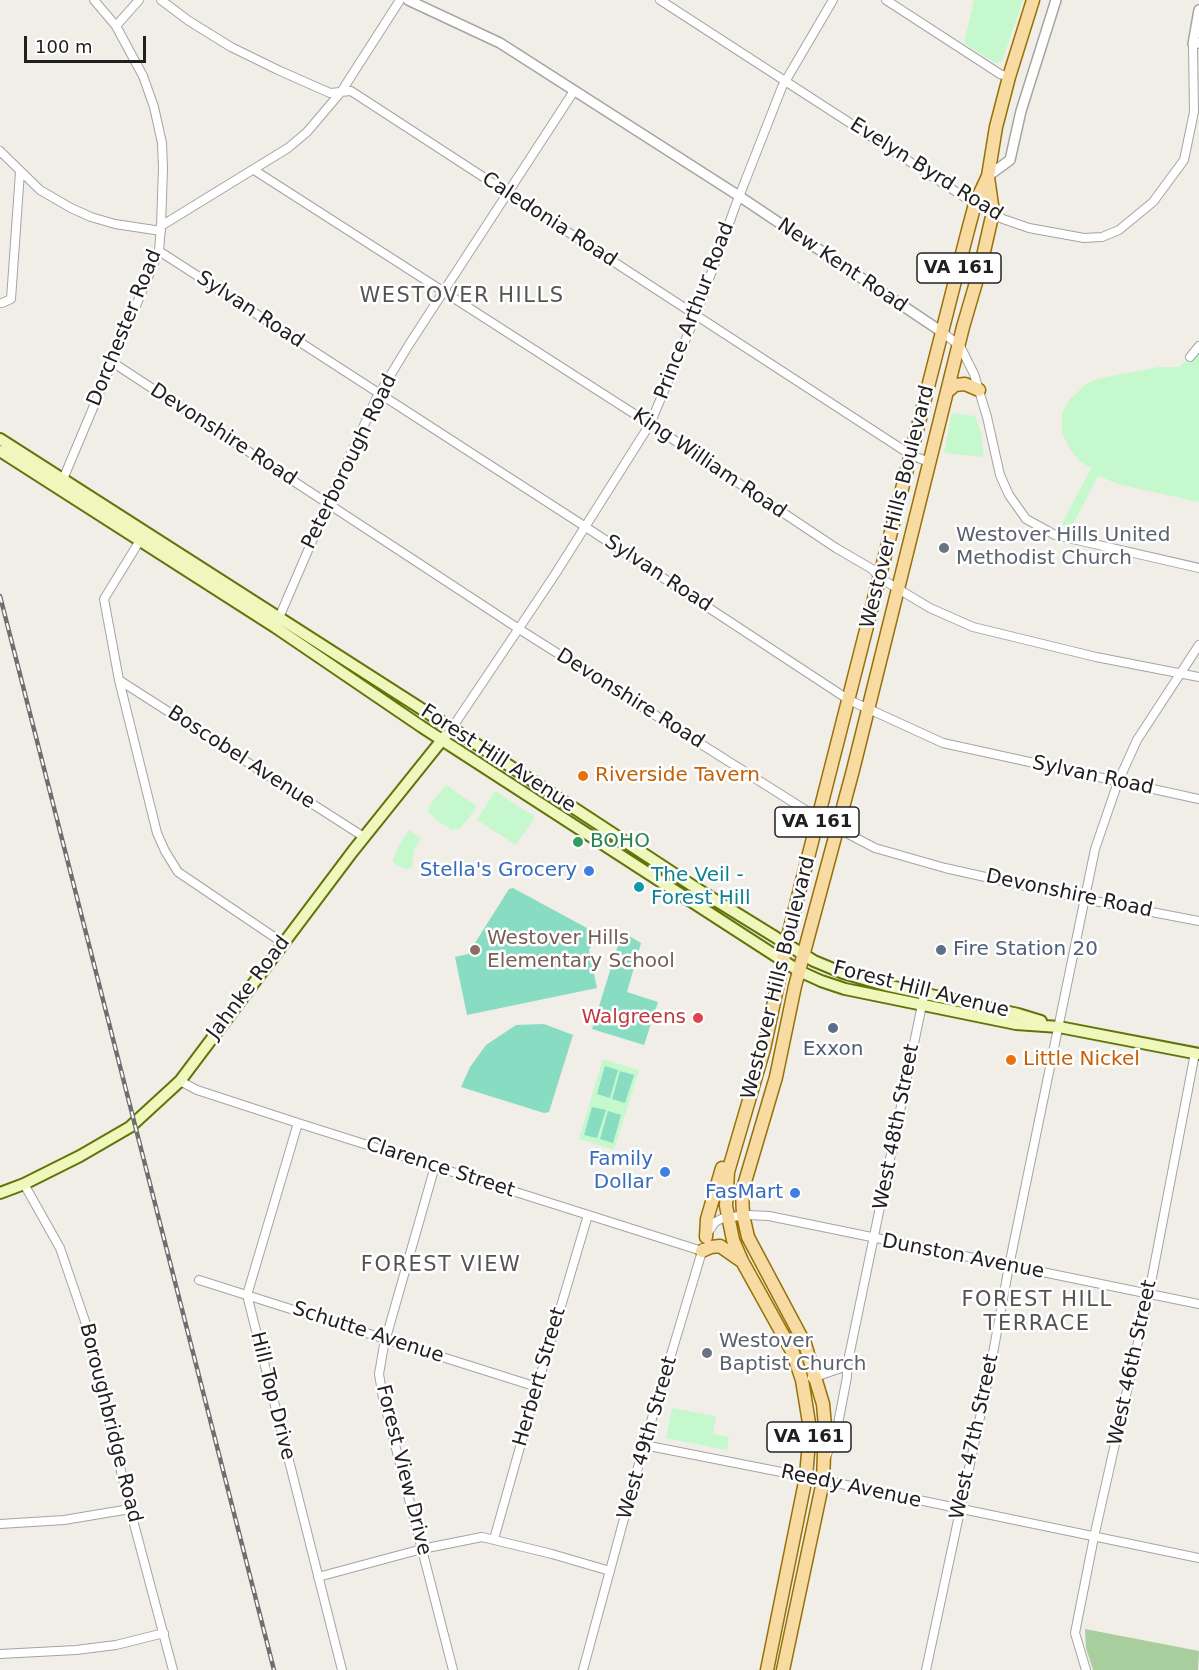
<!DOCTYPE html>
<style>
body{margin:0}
#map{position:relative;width:1199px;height:1670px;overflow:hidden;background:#f0eee7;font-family:"DejaVu Sans",sans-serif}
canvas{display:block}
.scale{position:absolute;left:24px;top:36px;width:122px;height:27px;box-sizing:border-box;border:3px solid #202020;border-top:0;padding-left:8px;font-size:18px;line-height:21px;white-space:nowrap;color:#202020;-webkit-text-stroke:4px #fff;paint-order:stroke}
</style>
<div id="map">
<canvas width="1199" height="1670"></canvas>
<div class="scale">100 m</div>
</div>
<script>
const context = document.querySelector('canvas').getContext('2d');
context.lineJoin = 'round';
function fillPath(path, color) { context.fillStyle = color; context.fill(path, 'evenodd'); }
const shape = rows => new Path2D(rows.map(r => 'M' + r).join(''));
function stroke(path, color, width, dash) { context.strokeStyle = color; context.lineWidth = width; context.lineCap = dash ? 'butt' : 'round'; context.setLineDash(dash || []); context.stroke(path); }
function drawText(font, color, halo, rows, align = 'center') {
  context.font = font + ' "DejaVu Sans",sans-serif'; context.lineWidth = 5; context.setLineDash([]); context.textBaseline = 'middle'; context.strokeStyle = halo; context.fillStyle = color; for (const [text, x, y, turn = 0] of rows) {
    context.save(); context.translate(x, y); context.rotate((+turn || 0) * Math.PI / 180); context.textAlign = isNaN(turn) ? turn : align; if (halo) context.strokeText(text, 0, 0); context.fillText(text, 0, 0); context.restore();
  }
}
fillPath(shape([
 [1085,1629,1199,1651,1198,1670,1093,1670,1086,1648]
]), '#a8ce9d');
fillPath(shape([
 [974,0,1023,0,1002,61,995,63,964,43],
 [1199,338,1199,502,1121,485,1098,476,1070,530,1062,524,1091,468,1079,460,1070,449,1062,433,1062,413,1070,399,1086,384,1097,379,1159,367,1179,367,1190,357],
 [952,413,975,416,981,432,984,457,944,453],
 [446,785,475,805,476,808,460,829,451,830,445,825,441,824,428,812,429,806],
 [495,791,535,817,516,845,477,820],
 [409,830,421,839,414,850,412,868,406,869,397,866,392,861,401,842],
 [603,1059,639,1070,614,1150,579,1139],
 [672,1408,716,1416,713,1434,729,1437,727,1450,666,1438]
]), '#c6f8ce');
fillPath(shape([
 [513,888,598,934,589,950,597,988,467,1015,455,957,468,954,509,889],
 [622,932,641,943,627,992,658,1002,644,1045,592,1029],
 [544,1024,573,1035,549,1112,544,1113,461,1087,470,1067,486,1045,516,1025],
 [605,1066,618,1070,610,1098,597,1094],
 [620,1071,634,1075,625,1103,612,1099],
 [592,1107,606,1110,597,1138,584,1135],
 [608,1111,621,1115,613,1143,600,1139]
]), '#88dcc2');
const minor = shape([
 [161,0,189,21,231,47,278,70,330,93,351,91,911,455,929,462],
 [660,0,975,204,1003,219,1029,228,1084,238,1102,237,1119,230,1153,202,1184,160,1194,112,1193,44],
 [886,0,1000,74,1009,77],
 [116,26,139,0],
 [0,151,40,190,71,208,91,217,115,224,161,231],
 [254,170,650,424,836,548,872,569,880,578,930,608,973,627,1096,657,1199,677],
 [161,226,288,148,307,132,341,92,400,0],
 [159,251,578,522,849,700,943,743,1199,799],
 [2,303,11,299,20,172],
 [942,332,960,346,974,374,987,417,1000,475,1009,495,1026,519,1055,535,1199,568],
 [1190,357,1199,346],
 [112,362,519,629,818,818,875,848,945,868,1084,899,1199,921],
 [61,484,159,251,161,226,163,168,162,143,154,107,143,76,116,26,94,0],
 [142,537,104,599,119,680,157,833,165,851,178,872,283,943],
 [278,620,328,504,376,399,410,343,574,91],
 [119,680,364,837],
 [452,728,554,576,650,424,696,315,735,207,782,87,833,0],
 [180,1081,197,1090,298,1123,702,1251],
 [298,1123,247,1295,342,1670],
 [435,1166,384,1345,379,1374,383,1398,453,1670],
 [24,1184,60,1248,86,1324,130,1509,173,1670],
 [709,1231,715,1222,723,1218,748,1215,769,1216,1199,1304],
 [199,1280,537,1387],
 [812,1378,847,1366],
 [644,1445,822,1480,1199,1558],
 [826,1457,837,1429,847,1377,847,1366,923,1000],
 [0,1524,64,1520,130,1509],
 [494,1539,537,1387,588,1215],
 [318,1577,422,1549,482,1537,552,1554,610,1571],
 [0,1654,76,1650,116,1645,164,1633],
 [583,1670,644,1445,703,1248],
 [926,1670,989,1375,1009,1266,1095,849,1118,782,1137,740,1199,645],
 [1086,1670,1075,1633,1094,1537,1149,1293,1195,1053]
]);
const tertiary = shape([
 [408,0,500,43,739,196,942,332],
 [1199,10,1193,44,1199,43],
 [988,176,1010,160,1021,111,1056,0]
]);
const secondary = shape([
 [0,439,467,738,699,890,814,961,843,973,885,985,1018,1014,1041,1021],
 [0,451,275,627,422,727,799,971,821,981,845,989,1016,1024,1059,1027,1199,1054],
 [0,1193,24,1184,80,1156,130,1127,180,1081,353,851,446,735]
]);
const primary = shape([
 [948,391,955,385,965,384,979,390],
 [706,1237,707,1219,722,1168],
 [702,1251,711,1247,720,1246,740,1260],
 [767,1670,806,1477,810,1429,802,1380,793,1353,742,1261,733,1240,726,1206,728,1172,764,1049,789,932,967,234,975,204,988,176,996,127,1009,77,1033,0],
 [783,1670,823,1481,825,1426,823,1404,805,1344,748,1237,743,1215,742,1192,776,1077,795,986,853,770,963,327,980,269,993,212,988,177]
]);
stroke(minor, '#a4a4a4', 10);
stroke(tertiary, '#a4a4a4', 12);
stroke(secondary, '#617409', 14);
stroke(primary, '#967106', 15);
stroke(minor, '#fff', 8);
stroke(tertiary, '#fff', 9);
stroke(secondary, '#f0f7bd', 10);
stroke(primary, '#f8daa3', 12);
const rail = shape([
 [0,596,274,1670]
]);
stroke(rail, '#6e6e6e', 4.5);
stroke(rail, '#fff', 2, [7]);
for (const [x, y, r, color] of [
 [944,548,6,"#6b7280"],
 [583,776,6,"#e8710a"],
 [578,842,6,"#2e9e5b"],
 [589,871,6,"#3f7fe0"],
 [639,887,6,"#0f9aa8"],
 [475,950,6,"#8d6e63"],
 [941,950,6,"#5c6f8a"],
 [698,1018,6,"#e0444e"],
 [833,1028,6,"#5c6f8a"],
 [1011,1060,6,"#e8710a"],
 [665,1172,6,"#3f7fe0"],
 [795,1193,6,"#3f7fe0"],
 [707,1353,6,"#6b7280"]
]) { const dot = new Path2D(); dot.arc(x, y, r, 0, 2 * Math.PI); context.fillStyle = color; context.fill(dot); stroke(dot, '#fff', 2); }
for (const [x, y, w] of [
 [959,268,84],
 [817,822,84],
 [809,1437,84]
]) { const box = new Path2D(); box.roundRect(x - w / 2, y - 15, w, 30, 4.5); context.fillStyle = '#fff'; context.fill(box); stroke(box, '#202020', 1.5); }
drawText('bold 18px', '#202020', null, [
 ["VA 161",959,268],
 ["VA 161",817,822],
 ["VA 161",809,1437]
]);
drawText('20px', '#202020', '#fff', [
 ["Evelyn Byrd Road",926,170,32],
 ["Caledonia Road",549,220,33],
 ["New Kent Road",842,266,34],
 ["Sylvan Road",250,310,33],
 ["Prince Arthur Road",695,311,-69],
 ["Dorchester Road",125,328,-68],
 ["Devonshire Road",223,435,33],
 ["Peterborough Road",350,462,-64],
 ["King William Road",709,464,34],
 ["Westover Hills Boulevard",898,507,-76],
 ["Sylvan Road",658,574,33],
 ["Devonshire Road",630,699,32],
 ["Boscobel Avenue",241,758,33],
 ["Forest Hill Avenue",498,759,33],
 ["Sylvan Road",1093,776,12],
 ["Devonshire Road",1069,894,12],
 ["Westover Hills Boulevard",779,978,-76],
 ["Jahnke Road",249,988,-53],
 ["Forest Hill Avenue",921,990,14],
 ["West 48th Street",897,1127,-79],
 ["Clarence Street",440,1168,18],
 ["Dunston Avenue",963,1257,11],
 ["Schutte Avenue",368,1333,18],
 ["West 46th Street",1133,1363,-78],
 ["Herbert Street",540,1377,-74],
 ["Hill Top Drive",272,1396,76],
 ["Boroughbridge Road",110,1423,76],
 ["West 47th Street",975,1437,-78],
 ["West 49th Street",648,1438,-74],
 ["Forest View Drive",403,1470,76],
 ["Reedy Avenue",851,1487,12]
]);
drawText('20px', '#5b616d', '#fff', [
 ["Westover Hills United",956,536],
 ["Methodist Church",956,559],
 ["Westover",719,1342],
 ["Baptist Church",719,1365]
], 'left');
drawText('20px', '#c56008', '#fff', [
 ["Riverside Tavern",595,776],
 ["Little Nickel",1023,1060]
], 'left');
drawText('20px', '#27864d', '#fff', [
 ["BOHO",590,842]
], 'left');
drawText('20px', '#366cbe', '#fff', [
 ["Stella's Grocery",577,871],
 ["Family",653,1160],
 ["Dollar",653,1183],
 ["FasMart",783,1193]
], 'right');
drawText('20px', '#0d838f', '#fff', [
 ["The Veil -",651,876],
 ["Forest Hill",651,899]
], 'left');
drawText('20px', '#785e54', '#fff', [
 ["Westover Hills",487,939],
 ["Elementary School",487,962]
], 'left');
drawText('20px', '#4e5e75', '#fff', [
 ["Fire Station 20",953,950],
 ["Exxon",833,1050,"center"]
], 'left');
drawText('20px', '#be3a42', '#fff', [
 ["Walgreens",686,1018]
], 'right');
context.letterSpacing = '1.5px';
drawText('21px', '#535353', '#fff', [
 ["WESTOVER HILLS",462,297],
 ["FOREST VIEW",441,1266],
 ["FOREST HILL",1037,1301],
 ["TERRACE",1037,1325]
]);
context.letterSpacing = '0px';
</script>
